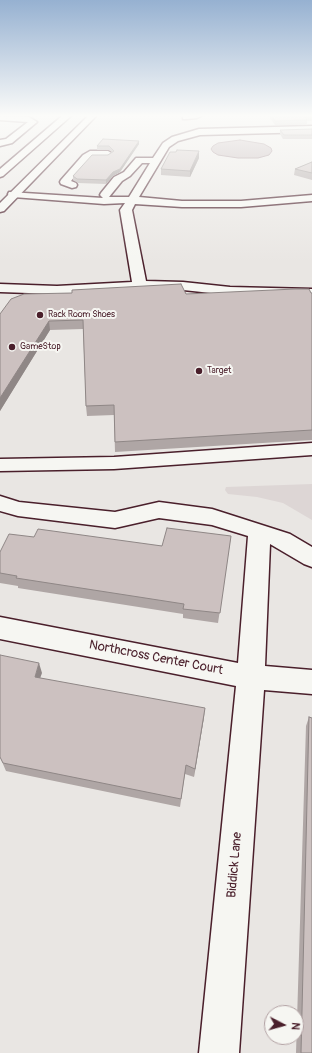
<!DOCTYPE html>
<style>
body{margin:0}
#map{position:relative;width:312px;height:1053px;overflow:hidden;background:#f6f6f2;font-family:Pangolin,sans-serif}
canvas{display:block}
.north{position:absolute;left:264px;top:1005px;width:40px;height:40px;box-sizing:border-box;background:#f6f6f2;border:1px solid #b1a0a2;border-radius:50%;rotate:96deg;font-size:11px;font-weight:700;line-height:16px;text-align:center;color:#4a1f2b}
.north::after{content:'';display:block;margin:auto;width:14px;height:18px;background:#4a1f2b;clip-path:polygon(50% 0,100% 100%,50% 72%,0 100%)}
</style>
<div id="map">
<canvas width="312" height="1053"></canvas>
<div class="north">N</div>
</div>
<script>
const context = document.querySelector('canvas').getContext('2d');
context.lineJoin = 'round';
function fillPath(path, color) { context.fillStyle = color; context.fill(path, 'evenodd'); }
const shape = rows => new Path2D(rows.map(r => 'M' + r).join(''));
function stroke(path, color, width, dash) { context.strokeStyle = color; context.lineWidth = width; context.lineCap = dash ? 'butt' : 'round'; context.setLineDash(dash || []); context.stroke(path); }
function drawText(font, color, halo, rows, align = 'center') {
  context.font = font + ' Pangolin,sans-serif'; context.lineWidth = 4; context.setLineDash([]); context.textBaseline = 'middle'; context.strokeStyle = halo; context.fillStyle = color; for (const [text, x, y, turn = 0] of rows) {
    context.save(); context.translate(x, y); context.rotate((+turn || 0) * Math.PI / 180); context.textAlign = isNaN(turn) ? turn : align; if (halo) context.strokeText(text, 0, 0); context.fillText(text, 0, 0); context.restore();
  }
}
fillPath(shape([
 [0,116,312,116,312,1053,0,1053],
 [272,1013,296,1013,296,1037,272,1037]
]), '#e9e6e3');
fillPath(shape([
 [312,484,312,520,283,503,257,497,228,494,225,490,226,487]
]), '#ddd6d5');
const water = shape([
 [240,140,264,144,271,148,272,151,269,155,258,158,238,158,218,155,213,152,211,149,213,146,218,143,240,140]
]);
fillPath(water, '#bbadae');
stroke(water, '#8e747a', 1);
const minor = shape([
 [0,116,29,117,37,122,12,143,0,146,0,140,6,139,28,122,0,120,0,116],
 [183,116,201,116,197,118,186,119,183,119,183,116],
 [312,126,312,132,200,135,178,141,169,147,139,197,182,201,241,201,312,195,312,201,241,207,182,207,135,204,132,210,146,281,183,282,230,287,312,289,312,297,230,295,183,290,150,289,57,294,0,292,0,284,57,286,132,282,120,210,125,203,104,204,13,197,9,196,8,194,9,192,103,198,100,195,101,193,114,177,124,172,136,158,153,158,163,143,172,137,199,129,312,126],
 [142,163,150,163,129,197,109,197,122,181,130,176,142,163],
 [90,151,108,151,113,154,108,157,92,157,89,159,71,181,76,183,77,185,76,187,72,188,61,184,60,182,61,180,83,155,90,151],
 [312,443,312,455,114,469,0,471,0,459,114,457,312,443],
 [0,496,19,502,115,512,159,502,212,509,290,534,312,547,312,567,304,564,270,544,265,666,312,670,312,694,264,690,239,1053,199,1053,236,686,0,639,0,617,238,663,248,536,212,525,159,518,115,528,18,516,0,511,0,496]
]);
const major = shape([
 [62,116,71,116,3,176,0,177,0,169,62,116],
 [88,116,96,116,4,211,0,212,0,203,88,116]
]);
stroke(minor, '#4a1f2b', 3);
stroke(major, '#4a1f2b', 3);
fillPath(minor, '#f6f6f2');
fillPath(major, '#f6f6f2');
fillPath(shape([
 [270,116,312,116,312,121,307,121,307,125,275,125,270,118],
 [312,129,312,139,283,139,280,134,280,130],
 [139,144,120,172,113,176,106,184,78,183,73,180,73,176,112,152,109,150,97,150,97,146],
 [199,158,190,177,161,175,161,169],
 [312,162,312,180,294,175,295,169],
 [312,293,312,440,115,452,114,415,87,416,86,406,83,329,50,330,0,411,0,314,186,294],
 [231,536,218,623,183,618,183,614,18,588,18,586,0,583,0,552,34,537,162,546],
 [42,673,40,678,204,717,194,777,185,774,180,807,6,771,0,757],
 [309,717,312,1053,296,1053,306,726]
]), '#afa6a5');
fillPath(shape([
 [139,141,139,144,120,172,113,176,106,184,106,180],
 [199,151,199,158,190,177,190,171],
 [49,321,50,330,0,411,0,398],
 [39,663,42,673,37,686,35,677],
 [205,708,204,717,194,777,195,769]
]), '#8f8786');
const building = shape([
 [272,116,312,116,312,117,305,117,307,120,275,121,272,116],
 [312,129,312,135,284,135,280,130,312,129],
 [103,139,139,141,120,169,113,172,106,180,77,179,73,176,92,155,108,155,114,151,109,146,97,146,103,139],
 [177,150,199,151,190,171,161,169,170,152,176,152,177,150],
 [312,162,312,173,295,169,312,162],
 [181,284,186,294,295,289,309,289,311,293,312,293,312,430,115,442,114,405,86,406,83,320,49,321,0,398,0,314,11,299,24,294,72,293,72,290,181,284],
 [167,528,231,536,220,613,183,609,184,604,16,578,17,576,0,573,0,552,9,534,34,537,38,529,162,546,167,528],
 [0,655,39,663,35,677,205,708,195,769,186,765,181,799,3,763,0,757,0,655],
 [309,717,312,718,312,1053,301,1053,309,717]
]);
fillPath(building, '#ccc1c0');
stroke(building, '#8f8786', 1);
const sky = context.createLinearGradient(0, 0, 0, 263);
sky.addColorStop(0, '#96b1d1');
sky.addColorStop(0.44, '#fbfbf9');
sky.addColorStop(1, '#fbfbf900');
context.fillStyle = sky;
context.fillRect(0, 0, 312, 263);
for (const [x, y, r, color] of [
 [40,315,4,"#4a1f2b"],
 [12,347,4,"#4a1f2b"],
 [199,371,4,"#4a1f2b"]
]) { const dot = new Path2D(); dot.arc(x, y, r, 0, 2 * Math.PI); context.fillStyle = color; context.fill(dot); stroke(dot, '#f6f6f2', 1.5); }
drawText('9px', '#4a1f2b', '#f6f6f2', [
 ["Rack Room Shoes",48,315],
 ["GameStop",20,347],
 ["Target",207,371]
], 'left');
drawText('13px', '#4a1f2b', '#f6f6f2', [
 ["Northcross Center Court",156,658,11],
 ["Biddick Lane",235,865,-85]
]);
</script>
